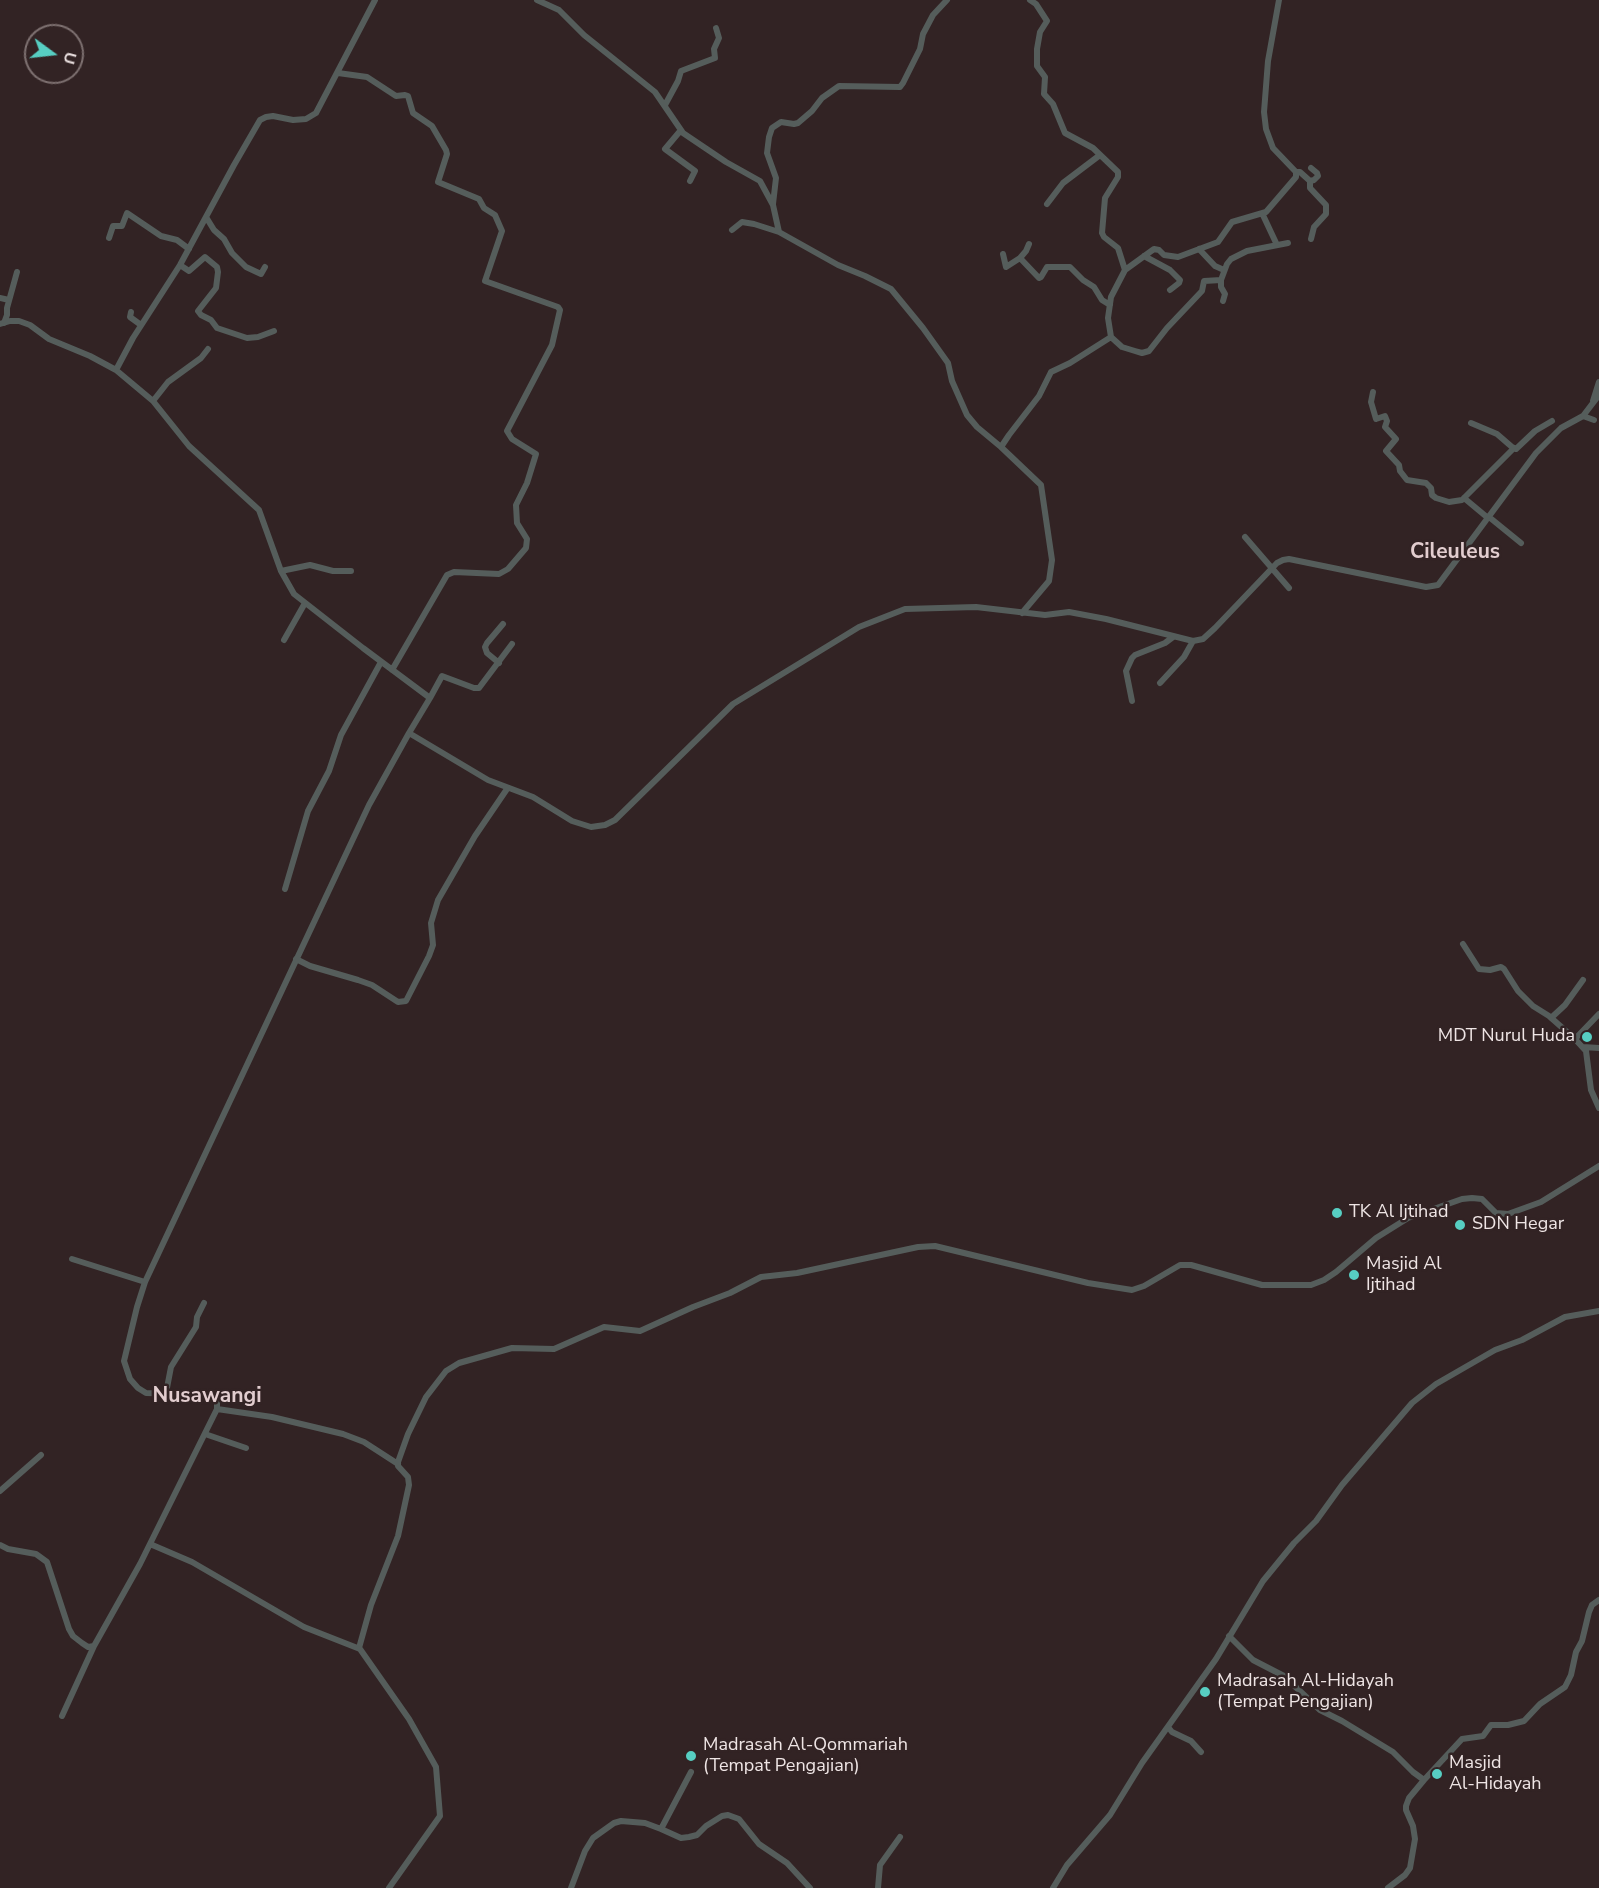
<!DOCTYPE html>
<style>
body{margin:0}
#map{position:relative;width:1599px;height:1888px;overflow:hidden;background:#322324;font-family:"Nunito Sans",sans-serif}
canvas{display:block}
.north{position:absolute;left:24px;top:24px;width:60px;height:60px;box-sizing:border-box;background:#322324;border:2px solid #7e7171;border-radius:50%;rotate:105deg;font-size:16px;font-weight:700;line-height:24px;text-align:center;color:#efe5e5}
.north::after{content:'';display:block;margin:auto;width:21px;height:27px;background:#57cec2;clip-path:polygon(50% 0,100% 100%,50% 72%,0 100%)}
</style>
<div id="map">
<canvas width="1599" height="1888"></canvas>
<div class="north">U</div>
</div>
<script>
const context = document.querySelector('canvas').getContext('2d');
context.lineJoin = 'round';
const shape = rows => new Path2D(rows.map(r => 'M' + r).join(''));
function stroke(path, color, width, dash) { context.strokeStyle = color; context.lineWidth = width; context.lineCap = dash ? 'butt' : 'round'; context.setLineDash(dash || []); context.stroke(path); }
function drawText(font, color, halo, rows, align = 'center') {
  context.font = font + ' "Nunito Sans",sans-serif'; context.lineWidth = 5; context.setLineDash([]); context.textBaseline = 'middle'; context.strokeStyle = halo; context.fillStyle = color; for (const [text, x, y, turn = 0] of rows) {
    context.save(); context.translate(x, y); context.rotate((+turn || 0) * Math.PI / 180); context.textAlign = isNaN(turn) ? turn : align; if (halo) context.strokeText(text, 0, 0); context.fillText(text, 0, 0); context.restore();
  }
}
stroke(shape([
 [537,0,559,10,584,35,655,92,683,133,726,162,760,181,773,205,779,232,838,265,865,276,891,289,923,328,948,363,952,381,967,415,977,427,1001,447],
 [1030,0,1036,4,1047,21,1040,32,1037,49,1037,66,1045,77,1044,94,1053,104,1065,133,1093,148,1118,172,1118,177,1105,198,1102,233,1104,237,1118,248,1125,270],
 [338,73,367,77,396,96,405,95,408,96,413,113,432,126,446,150,447,154,438,182,479,199,484,208,495,215,502,231,485,281,558,307,560,310,552,345,507,431,512,439,536,454,527,483,516,505,517,523,527,539,526,548,508,569,499,574,454,572,447,575,392,670],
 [665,105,678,81,681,71,715,58,714,49,719,38,716,28],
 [681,130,665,149,695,171,690,181],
 [1296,172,1300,172,1310,181,1310,188,1326,205,1326,214,1314,227,1311,239],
 [1310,181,1314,180,1318,176,1317,173,1311,168],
 [773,204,776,178,767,153,769,137,772,128,781,122,794,124,798,123,812,111,822,98,839,86,900,87,903,83,920,49,923,34,933,15,947,0],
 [1047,204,1063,183,1100,155],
 [1262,213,1277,245],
 [206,217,214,230,224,239,232,253,246,267,261,274,265,267],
 [732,230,742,222,754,224,779,232],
 [109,238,113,226,122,226,127,213,161,236,177,240,189,249],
 [1199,249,1215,266,1224,270],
 [1003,254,1006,267,1020,258,1039,278,1041,277,1047,267,1070,267,1083,280,1094,287,1102,300,1110,305],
 [1144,256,1170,270,1180,280,1179,283,1170,290],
 [1020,258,1026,251,1029,244],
 [180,265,189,271,205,257,217,267,218,272,216,288,198,311,201,315,211,320,217,328,247,338,258,337,274,331],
 [0,298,9,300],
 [1223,301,1225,294,1221,287,1221,280,1227,264,1231,259,1247,251,1288,243],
 [131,312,130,317,141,325],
 [4,323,7,315,7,308,17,272],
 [0,324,10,321,19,321,30,325,49,339,90,356,116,370,153,401,189,446,259,510,281,571,294,594,363,648,430,698,409,733],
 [1111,337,1122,347,1135,351,1142,353,1149,351,1167,328,1202,291,1204,281,1221,280],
 [116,370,133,338,180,265,234,165,260,120,266,117,273,116,293,120,306,119,316,113,375,0],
 [1373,392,1371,402,1376,419,1385,416,1387,421,1385,427,1396,439,1386,451,1399,465,1400,471,1407,480,1426,483,1431,488,1432,495,1436,498,1449,502,1462,500,1514,448],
 [153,401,168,382,201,358,208,349],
 [1593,401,1599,382],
 [1583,416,1594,420],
 [1471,423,1497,434,1512,447,1516,449,1535,431,1552,421],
 [1464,498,1488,518],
 [1489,517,1521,543],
 [1245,537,1289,588],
 [281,571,310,565,333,571,351,571],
 [1022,613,1049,581,1052,560,1041,485,1001,447,1009,435,1039,396,1051,372,1070,363,1111,337,1108,318,1111,297,1125,270,1154,249,1159,250,1164,255,1178,257,1218,242,1232,222,1266,212,1296,177,1296,172,1273,148,1266,129,1264,112,1268,61,1279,0],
 [284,640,305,603],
 [499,663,487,653,485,647,487,643,503,624],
 [1160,683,1184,657,1193,641],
 [430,698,442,676,474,688,479,688,512,644],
 [1132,701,1126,671,1132,658,1135,655,1165,643,1173,637],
 [285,889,308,811,329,771,341,735,381,662],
 [1463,944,1479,969,1490,970,1501,967,1504,969,1518,991,1533,1006,1549,1016,1575,1039],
 [296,959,310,966,358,980,372,985,398,1002,406,1001,429,956,433,945,431,923,438,900,475,836,507,789],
 [1599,1014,1575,1039,1586,1051,1591,1090,1599,1108],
 [1551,1018,1565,1005,1583,980],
 [1583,1047,1599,1048],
 [72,1259,145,1282],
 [166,1393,171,1367,196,1327,197,1317,204,1303],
 [217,1409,272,1417,343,1434,364,1442,398,1464],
 [205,1434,246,1448],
 [0,1491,41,1455],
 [150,1544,192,1562,304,1627,360,1649,409,1719,436,1767,440,1816,389,1888],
 [0,1545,8,1549,36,1554,47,1562,69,1629,73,1636,82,1643,88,1647,94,1646,140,1564,217,1409,217,1401,211,1399,179,1394,146,1393,138,1388,130,1379,124,1361,137,1307,145,1282,369,805,409,733,488,780,533,797,572,821,591,827,605,825,615,820,733,704,859,627,905,609,976,607,1045,615,1069,612,1106,619,1193,641,1203,639,1215,628,1277,563,1283,560,1289,559,1426,587,1438,585,1536,453,1561,428,1583,416,1599,395],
 [1229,1636,1253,1660,1284,1676,1320,1710,1342,1721,1393,1752,1413,1772,1424,1780,1409,1798,1406,1806,1406,1810,1413,1826,1415,1839,1410,1868,1405,1875,1388,1888],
 [359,1648,371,1605,398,1536,409,1485,408,1477,398,1466,398,1462,408,1434,426,1397,446,1371,459,1363,512,1348,554,1349,604,1327,640,1331,693,1307,730,1293,761,1277,797,1273,918,1247,935,1246,1088,1283,1132,1290,1144,1286,1180,1265,1191,1265,1262,1285,1311,1285,1324,1280,1336,1272,1376,1238,1408,1218,1462,1199,1472,1198,1482,1199,1496,1213,1508,1214,1541,1202,1599,1166],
 [62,1716,94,1646],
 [1168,1727,1172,1732,1191,1741,1201,1752],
 [1424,1780,1462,1739,1483,1736,1491,1725,1508,1725,1524,1721,1540,1704,1565,1687,1571,1675,1576,1652,1582,1641,1589,1612,1592,1605,1599,1600],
 [661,1829,681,1838,689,1837,697,1835,706,1826,722,1816,728,1815,739,1819,759,1844,787,1863,810,1888],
 [571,1888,585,1851,593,1838,614,1823,621,1821,645,1823,661,1829,691,1772],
 [878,1888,880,1865,900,1837],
 [1053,1888,1067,1865,1110,1815,1142,1763,1216,1659,1263,1581,1294,1543,1316,1521,1342,1485,1412,1403,1436,1384,1495,1350,1522,1340,1565,1317,1599,1311]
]), '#555d5b', 6);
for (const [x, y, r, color] of [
 [1587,1037,6,"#57cec2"],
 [1337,1213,6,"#57cec2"],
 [1460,1225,6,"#57cec2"],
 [1354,1275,6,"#57cec2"],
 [1205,1692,6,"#57cec2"],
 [691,1756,6,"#57cec2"],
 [1437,1774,6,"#57cec2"]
]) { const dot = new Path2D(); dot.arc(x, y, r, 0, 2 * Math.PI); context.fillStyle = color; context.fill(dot); stroke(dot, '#322324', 2); }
drawText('18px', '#efe5e5', '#322324', [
 ["MDT Nurul Huda",1575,1037,"right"],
 ["TK Al Ijtihad",1349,1213],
 ["SDN Hegar",1472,1225],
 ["Masjid Al",1366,1265],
 ["Ijtihad",1366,1286],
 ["Madrasah Al-Hidayah",1217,1682],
 ["(Tempat Pengajian)",1217,1703],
 ["Madrasah Al-Qommariah",703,1746],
 ["(Tempat Pengajian)",703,1767],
 ["Masjid",1449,1764],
 ["Al-Hidayah",1449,1785]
], 'left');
drawText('bold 21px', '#e2cdcf', '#322324', [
 ["Cileuleus",1455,553],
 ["Nusawangi",207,1397]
]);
</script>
